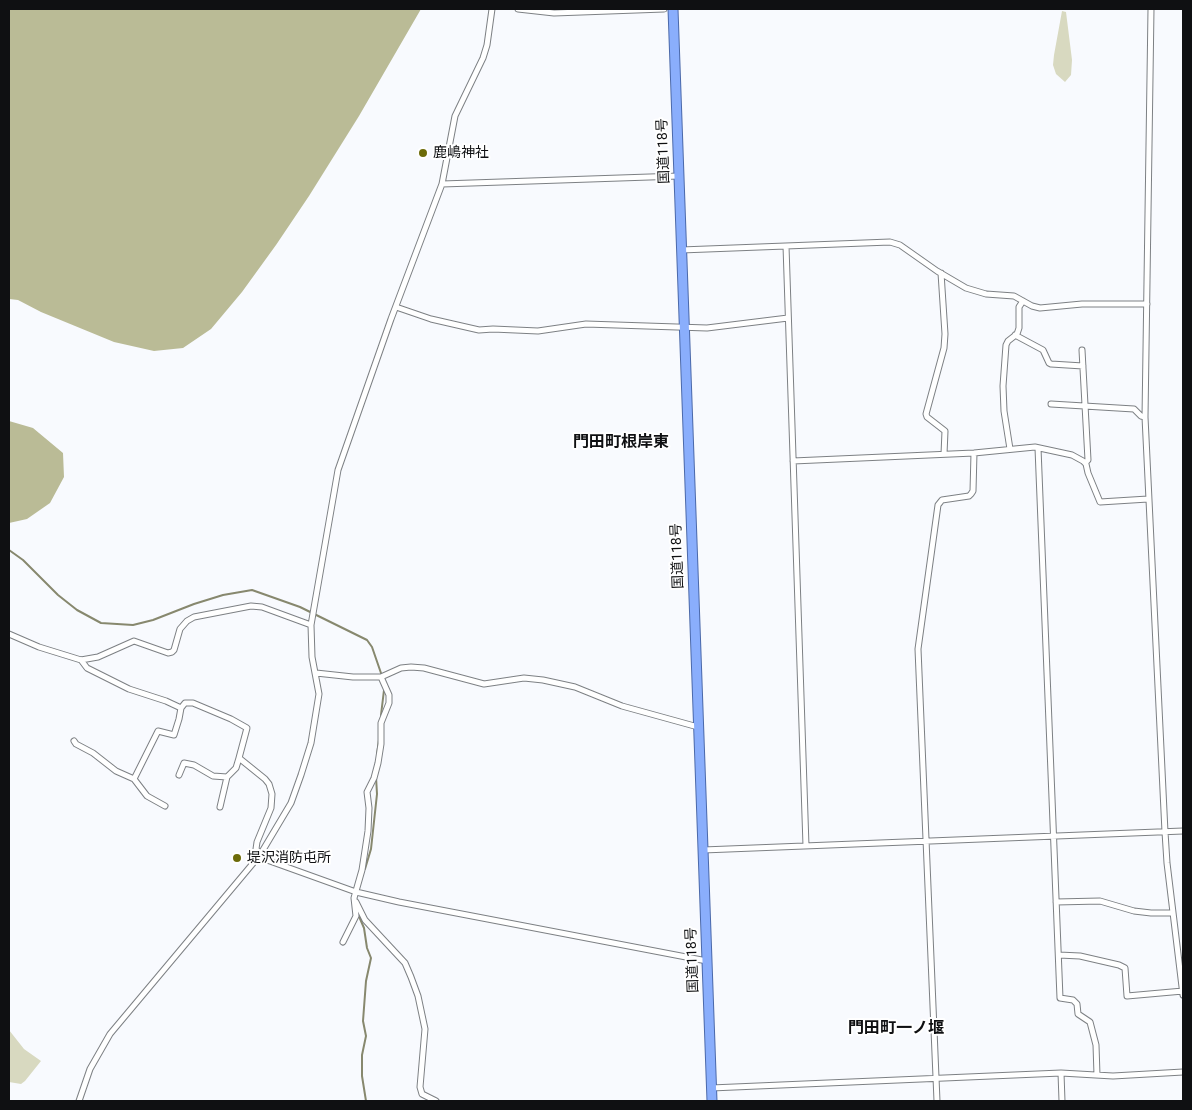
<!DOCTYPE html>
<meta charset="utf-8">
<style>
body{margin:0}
#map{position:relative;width:1192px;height:1110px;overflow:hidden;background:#f8fafe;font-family:Roboto,sans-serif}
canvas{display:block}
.frame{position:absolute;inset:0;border:10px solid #0f1012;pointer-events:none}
</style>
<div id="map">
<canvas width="1192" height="1110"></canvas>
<div class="frame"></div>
</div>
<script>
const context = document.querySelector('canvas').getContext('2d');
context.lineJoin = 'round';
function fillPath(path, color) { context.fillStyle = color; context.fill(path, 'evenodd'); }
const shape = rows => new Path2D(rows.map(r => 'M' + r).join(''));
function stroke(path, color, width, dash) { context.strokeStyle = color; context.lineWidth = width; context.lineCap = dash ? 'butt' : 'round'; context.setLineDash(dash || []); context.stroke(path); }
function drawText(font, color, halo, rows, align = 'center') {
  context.font = font + ' Roboto,"Noto Sans JP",sans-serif'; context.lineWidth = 4; context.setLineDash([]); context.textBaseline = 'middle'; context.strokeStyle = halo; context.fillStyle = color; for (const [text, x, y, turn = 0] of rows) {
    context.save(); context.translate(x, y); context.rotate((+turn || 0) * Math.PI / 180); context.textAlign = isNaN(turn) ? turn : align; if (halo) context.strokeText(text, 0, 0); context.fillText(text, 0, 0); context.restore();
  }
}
fillPath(shape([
 [1062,11,1066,12,1072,60,1071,75,1065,82,1056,74,1053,65,1054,55],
 [9,1030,24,1049,41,1061,25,1081,21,1084,9,1082]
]), '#d8d9c0');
fillPath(shape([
 [9,9,421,9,359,116,309,196,276,245,242,292,211,329,183,348,154,351,114,342,41,312,18,300,9,299],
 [9,421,33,428,63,453,64,477,50,503,27,519,9,523]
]), '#babb96');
stroke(shape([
 [9,550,23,560,58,595,77,610,101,623,133,625,153,620,194,604,223,595,252,590,300,607,367,640,372,647,382,676],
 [381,715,384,690],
 [377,755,379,740],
 [365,869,371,849,377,794,376,777],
 [358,914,364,928,367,948,371,958,366,981,363,1021,366,1036,362,1055,362,1076,366,1101]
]), '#87886e', 2);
const minor = shape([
 [518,9,554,13,664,9],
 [1151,9,1145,417,1165,832,1167,863,1183,995],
 [442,184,679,176],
 [786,246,806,846],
 [681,250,890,242,900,245,937,271,966,288,986,294,1014,296,1032,306,1040,308,1082,304,1147,304],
 [941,273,945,334,944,348,926,414,927,417,945,431,944,454],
 [396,307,431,319,479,330,493,329,538,331,586,324,707,328,788,318],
 [1015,335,1043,350,1049,363,1051,364,1083,366],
 [1082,350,1088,460,1085,463],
 [1051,404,1134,409,1141,416,1145,417],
 [1038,448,1060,998,1073,1000,1077,1004,1078,1014,1090,1022,1096,1045,1097,1075],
 [1010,449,1004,411,1003,386,1006,345,1008,341,1017,334,1019,328,1019,307,1023,301],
 [793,461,974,453,1035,447,1072,455,1083,461,1086,464,1088,473,1100,502,1148,499],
 [9,634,39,647,81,660,98,657,134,641,168,653,172,652,174,650,180,629,187,621,194,617,251,606,262,607,311,625],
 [81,660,87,668,129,689,166,701,181,708,185,703,193,703,231,719,247,728,239,758,265,779,269,784,272,794,271,808,257,842,256,849,260,855,267,860,356,892,399,902,707,961],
 [316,673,353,677,381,677,401,668,411,667,424,668,484,684,524,678,543,680,575,687,622,706,698,727],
 [74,741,76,744,93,753,116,771,134,779,147,796,165,806],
 [179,775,184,763,194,765,213,776,227,777,236,768,239,758],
 [134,779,158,731,174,735,179,719,181,708],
 [220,807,227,777],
 [703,850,1183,831],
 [356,902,365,920,405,963,411,977,418,996,425,1029,420,1087,422,1094,436,1101],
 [1056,902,1100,901,1134,911,1151,913,1173,913],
 [343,942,356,916,354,898,362,870,368,831,369,808,367,792,374,778,378,763,381,744,381,723,389,703,389,695,381,677],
 [1059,955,1080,956,1119,965,1125,968,1127,996,1183,991],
 [1061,1073,1062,1101],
 [711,1088,1061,1073,1113,1076,1183,1072],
 [79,1101,90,1069,110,1034,260,855,291,803,301,775,311,743,319,694,312,657,311,625,338,470,391,319,442,184,455,116,483,58,487,45,492,9],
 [937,1101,918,649,938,505,942,500,969,496,971,494,973,491,974,453]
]);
const trunk = shape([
 [673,9,712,1101]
]);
stroke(minor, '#7d8084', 7);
stroke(trunk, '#4b69aa', 11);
stroke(minor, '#fff', 5);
stroke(trunk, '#8aaefc', 9);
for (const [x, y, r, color] of [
 [423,153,5,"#6c6b09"],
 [237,858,5,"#6c6b09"]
]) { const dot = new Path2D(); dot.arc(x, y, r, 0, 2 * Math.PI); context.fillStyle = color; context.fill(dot); stroke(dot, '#fff', 2); }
drawText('14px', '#0f1012', '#fff', [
 ["国道118号",664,151,-92],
 ["国道118号",678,556,-92],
 ["国道118号",693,960,-92]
]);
drawText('14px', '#0f1012', '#fff', [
 ["鹿嶋神社",433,153],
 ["堤沢消防屯所",247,858]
], 'left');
drawText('bold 16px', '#0f1012', '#fff', [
 ["門田町根岸東",621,443],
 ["門田町一ノ堰",896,1029]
]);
</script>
